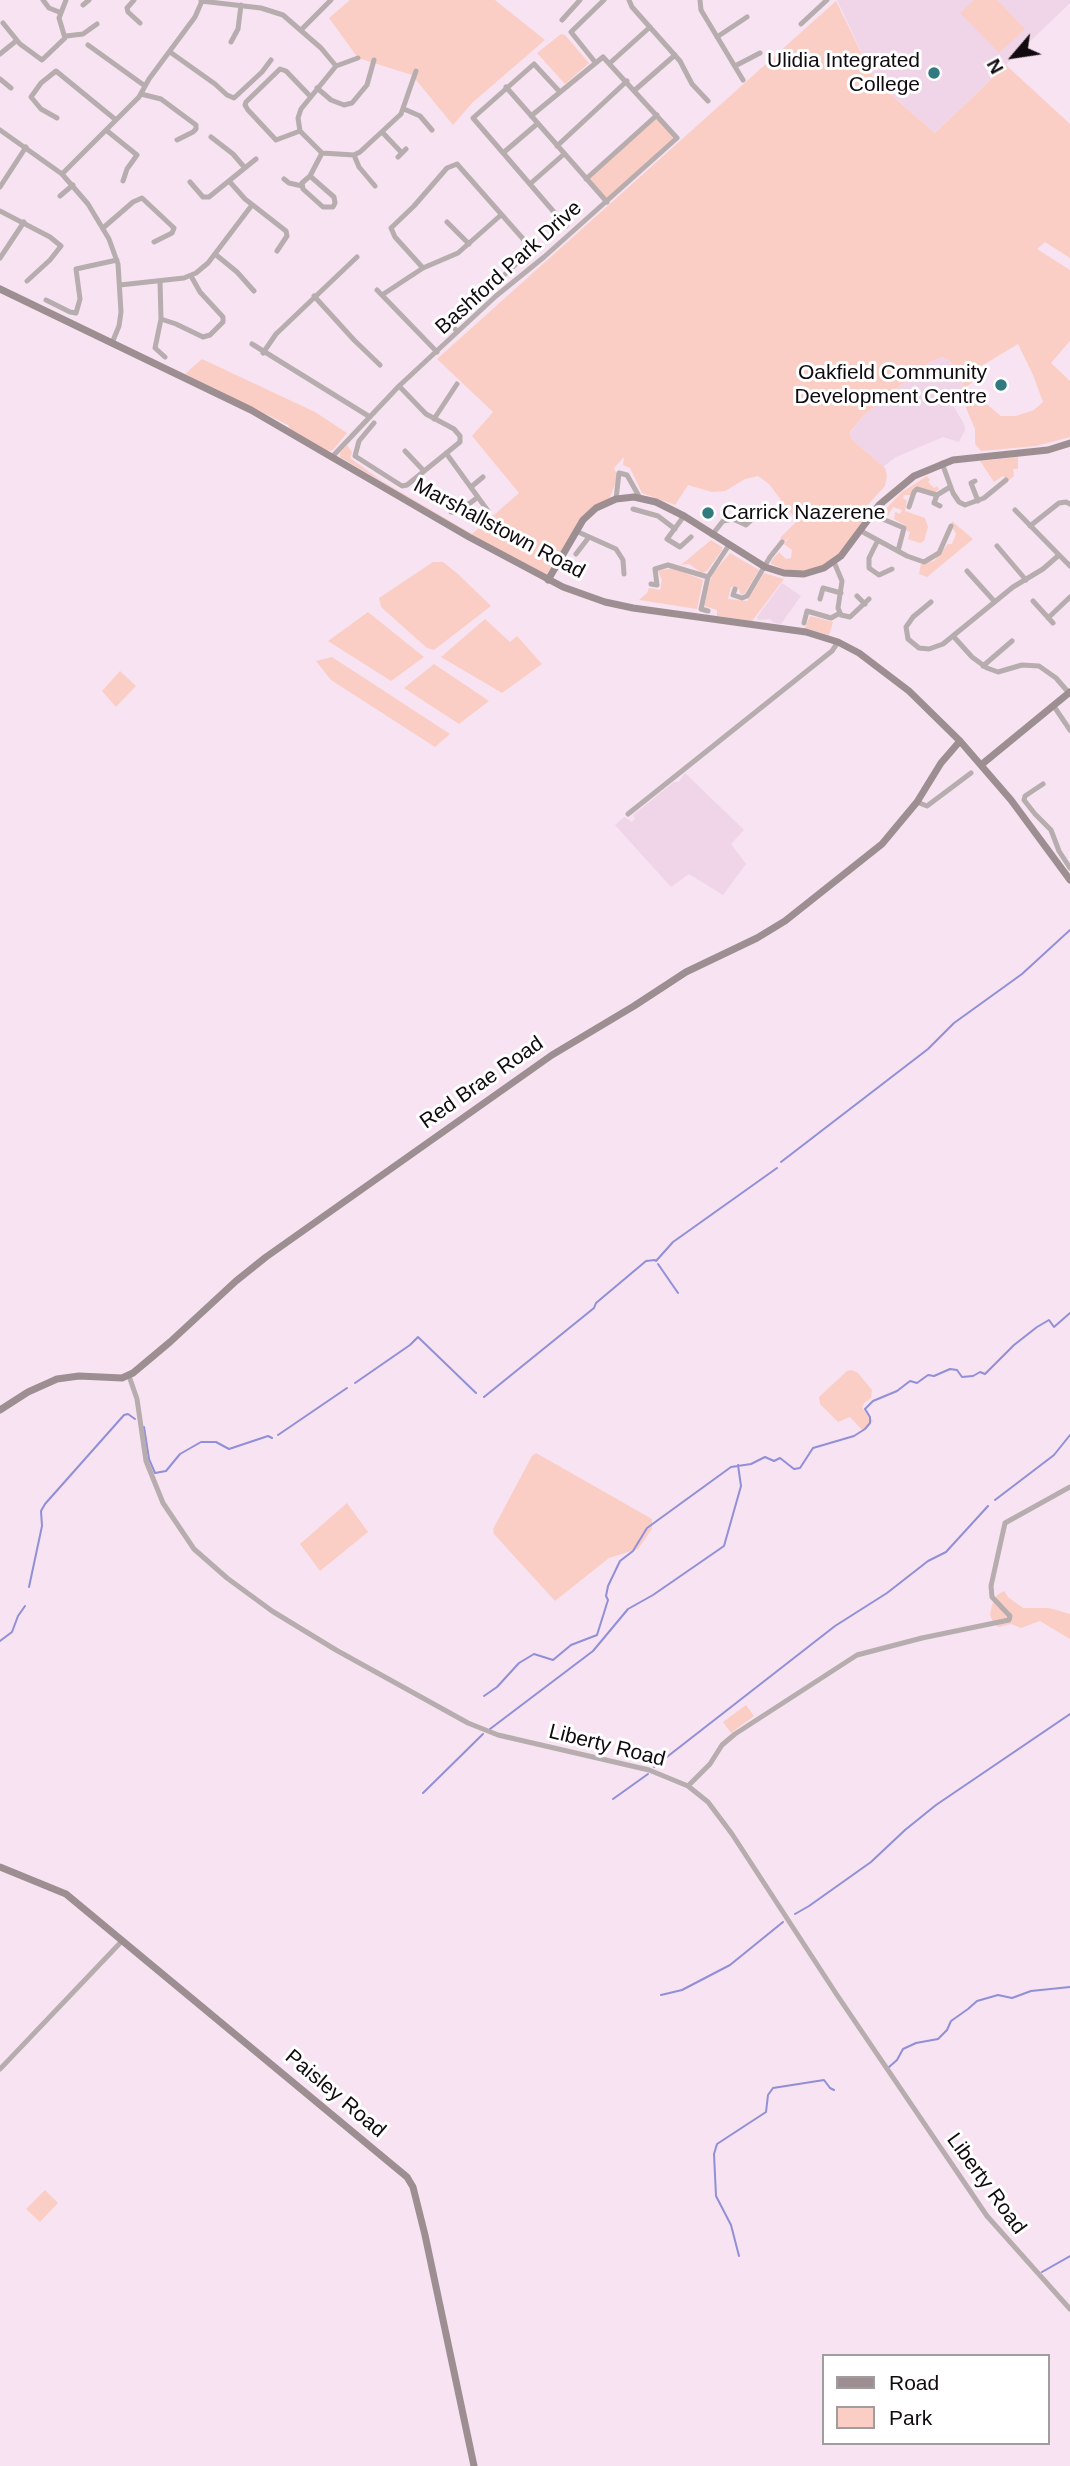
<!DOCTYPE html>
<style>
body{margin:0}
#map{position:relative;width:1070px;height:2466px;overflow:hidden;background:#f7e3f1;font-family:Arial,sans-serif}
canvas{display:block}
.legend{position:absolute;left:822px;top:2354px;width:228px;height:91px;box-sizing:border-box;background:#fff;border:2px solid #a09d9f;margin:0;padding:9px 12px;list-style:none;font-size:21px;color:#110b0f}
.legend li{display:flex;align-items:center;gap:14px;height:35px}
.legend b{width:35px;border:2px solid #a09d9f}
.north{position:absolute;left:979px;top:21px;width:70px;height:70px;-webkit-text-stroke:5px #fff;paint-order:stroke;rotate:241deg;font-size:19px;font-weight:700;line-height:28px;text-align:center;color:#110b0f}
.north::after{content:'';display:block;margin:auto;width:24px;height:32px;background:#110b0f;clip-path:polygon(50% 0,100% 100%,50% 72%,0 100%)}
</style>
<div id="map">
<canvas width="1070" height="2466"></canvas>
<ul class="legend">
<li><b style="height:9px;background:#9d8e91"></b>Road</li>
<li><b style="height:19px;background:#fbcec5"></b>Park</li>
</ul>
<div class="north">N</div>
</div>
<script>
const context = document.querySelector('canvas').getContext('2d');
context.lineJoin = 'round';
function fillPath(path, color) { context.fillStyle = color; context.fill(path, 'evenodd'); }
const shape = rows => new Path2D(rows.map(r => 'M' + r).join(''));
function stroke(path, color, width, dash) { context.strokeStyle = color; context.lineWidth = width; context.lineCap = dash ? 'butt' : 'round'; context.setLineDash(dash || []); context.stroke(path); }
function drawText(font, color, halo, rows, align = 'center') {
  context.font = font + ' Arial,sans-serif'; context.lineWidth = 6; context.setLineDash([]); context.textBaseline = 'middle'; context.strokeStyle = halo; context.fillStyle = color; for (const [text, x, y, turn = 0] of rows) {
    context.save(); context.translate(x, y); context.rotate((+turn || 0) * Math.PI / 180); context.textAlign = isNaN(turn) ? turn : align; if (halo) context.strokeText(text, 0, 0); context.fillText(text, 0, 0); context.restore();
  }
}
fillPath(shape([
 [837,0,1070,0,1070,3,935,133,875,81],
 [942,357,950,361,959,375,965,380,960,389,962,391,951,402,964,424,965,430,959,442,943,437,896,457,883,467,851,439,850,433,864,415,930,362],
 [782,583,801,596,781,624,774,623,770,619,758,620,757,617],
 [685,773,744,830,731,844,746,864,723,895,689,874,671,887,615,825,624,817,632,822,635,819,633,815,674,782,679,782]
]), '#f0d5e8');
fillPath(shape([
 [350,0,495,0,545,40,472,103,453,125,412,75,358,58,329,18],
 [974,0,997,0,1025,29,999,53,960,13],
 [836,1,875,81,935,133,1006,65,1070,124,1070,258,1045,242,1037,249,1070,270,1070,341,1051,363,1070,381,1070,437,1036,446,981,451,975,444,975,429,966,408,968,403,975,400,984,402,1001,416,1016,416,1034,410,1043,402,1033,375,1018,344,978,368,975,373,977,378,962,391,960,389,965,380,959,375,950,361,942,357,930,362,864,415,850,432,851,439,885,468,887,476,885,486,865,508,871,513,842,552,824,565,805,571,786,570,771,564,771,561,779,552,786,559,791,558,792,550,784,544,791,535,784,542,780,538,797,521,769,484,758,476,745,479,725,491,712,492,688,485,675,505,642,493,630,468,623,465,624,457,614,468,618,477,608,502,590,513,548,580,340,457,340,453,347,445,352,452,350,458,382,481,472,534,519,493,472,436,493,412,437,359],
 [561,34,565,35,589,63,565,84,537,53],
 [657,115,677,138,607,202,586,179],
 [202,359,315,412,347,433,333,450,328,451,290,429,288,425,185,374],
 [1018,457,1018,469,1013,469,1014,476,1008,481,1003,476,994,482,980,461],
 [927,476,930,480,928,482,934,488,937,486,939,489,935,492,919,487,910,495,904,495,903,498,907,501,905,511,925,518,928,527,924,541,920,543,908,539,910,532,907,531,906,526,894,519,895,512,900,514,902,510,893,507,888,516,880,515,902,492],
 [952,521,973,539,927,577,919,574,921,564,934,561,948,544,952,544,956,534,951,525],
 [711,540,722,547,722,550,707,571,702,573,689,564,681,565],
 [730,553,759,570,745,593,741,595,739,589,731,587,728,599,747,601,764,573,784,579,752,621,717,616,717,610,704,606,712,574],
 [433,562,443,562,458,574,491,606,434,650,427,648,381,607,379,598],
 [673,568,703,580,697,609,639,600,647,593,649,588,660,590,662,580,658,571],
 [368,612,424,657,391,681,328,641],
 [810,616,833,622,829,635,805,628],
 [485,619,510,642,517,636,542,664,502,693,441,657],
 [332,657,450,734,435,747,331,680,316,661],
 [434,664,489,701,459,724,404,688],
 [120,671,136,686,116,707,102,691],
 [852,1370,858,1373,872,1390,871,1398,864,1403,862,1408,873,1421,863,1431,850,1417,838,1422,820,1404,819,1397,847,1371],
 [536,1453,652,1519,652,1529,638,1549,609,1558,555,1601,494,1534,493,1529,532,1456],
 [347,1503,368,1532,320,1571,300,1544],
 [1004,1591,1008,1597,1023,1608,1049,1608,1070,1614,1070,1639,1040,1621,1021,1628,1011,1624,999,1627,994,1624,990,1615,992,1605,997,1595],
 [746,1705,754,1716,731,1733,723,1722],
 [45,2190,58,2203,40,2222,26,2209]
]), '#fbcec5');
stroke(shape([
 [781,1162,928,1049,954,1023,1022,974,1070,930],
 [656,1261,673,1242,777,1168],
 [658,1264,678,1293],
 [355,1383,410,1345,418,1337,476,1393],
 [484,1397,594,1308,596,1303,646,1261,655,1260],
 [144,1427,149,1459,155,1473,166,1471,180,1454,201,1442,216,1442,229,1449,268,1436,272,1438],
 [278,1435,347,1388],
 [995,1500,1054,1455,1070,1435],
 [29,1587,42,1526,41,1511,45,1504,124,1415,128,1414,135,1419],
 [0,1641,12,1632,18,1616,25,1606],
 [484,1696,497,1687,519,1663,534,1654,553,1660,571,1645,597,1635,608,1600,606,1596,608,1586,620,1561,633,1551,647,1528,731,1467,751,1464,765,1457,774,1461,780,1458,794,1469,800,1468,813,1448,854,1436,865,1429,870,1423,870,1417,865,1409,873,1401,897,1391,910,1381,917,1383,928,1375,934,1376,950,1369,957,1370,962,1377,973,1376,980,1372,985,1374,1014,1345,1037,1327,1049,1320,1054,1327,1070,1313],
 [490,1729,593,1651,628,1609,653,1595,724,1546,741,1486,738,1465],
 [654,1767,835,1626,887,1593,928,1561,946,1552,988,1506],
 [423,1793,483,1734],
 [613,1799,648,1774],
 [795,1914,809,1906,871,1862,905,1830,936,1805,1070,1714],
 [661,1995,682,1990,730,1965,783,1922],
 [889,2067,897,2060,903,2049,916,2043,938,2039,947,2030,951,2021,968,2009,977,2001,998,1995,1012,1998,1031,1991,1070,1987],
 [739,2256,731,2225,716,2196,714,2154,717,2144,766,2112,768,2095,773,2088,824,2080,830,2088,834,2090],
 [1042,2272,1070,2256]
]), '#908fd7', 2);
stroke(shape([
 [43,0,49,8,59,12],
 [134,0,127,8,128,12,140,23],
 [629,0,632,7,680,61,692,84,708,101],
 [700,0,701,10,743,80],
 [201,1,261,8,283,15,321,48,336,66],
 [83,5,89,0],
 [562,20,580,0],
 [3,23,20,44,42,60,65,38,59,18,66,0],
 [801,24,827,0],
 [302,29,331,0],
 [66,36,83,34,97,24],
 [717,37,747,17],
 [231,42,238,29,241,5],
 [88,45,145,86],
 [170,52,215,84,227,95,234,98,262,72,271,60],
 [0,54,16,41],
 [358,58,336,66,301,109,298,118,300,131,322,153,354,155,360,152,401,114,416,71],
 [595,62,571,32,604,0],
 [610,63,650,27],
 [735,66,760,53],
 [0,79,11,88],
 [506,87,607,202],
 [317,88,331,100,344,105,352,103,367,85,374,60],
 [635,90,675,55],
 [559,91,534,64,473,118,566,226],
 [141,94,161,99,196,125,196,129,193,132,177,140],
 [404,109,420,116,432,130],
 [57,118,41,109,31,97,41,83,56,71,116,120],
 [0,130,62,174,88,204,109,239,118,264,121,312,119,326,112,343],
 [106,130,137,155,127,169,123,181],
 [300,131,276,140,248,110,245,105,246,102,280,69,286,71,310,96],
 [382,132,402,153],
 [211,137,233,154,245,168],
 [557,146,627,81],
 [503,153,537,124],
 [354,155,359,167,375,186],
 [398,157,406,149],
 [62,174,139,97,149,79,195,17,202,1],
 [310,176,302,183,303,189,323,207,333,207,335,203,334,197,310,176,322,153],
 [284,179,289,183,302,186],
 [586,179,657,115],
 [229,181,245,199,286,231,287,236,277,251],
 [190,182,203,197,209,197,256,159],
 [530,184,564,154],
 [0,187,26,147],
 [60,196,73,185],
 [0,211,50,237,61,246,50,260,27,281],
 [447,222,469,244],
 [103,228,133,202,142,198,174,228,172,233,154,242],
 [215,254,237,272,254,291],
 [0,258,24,222],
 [423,268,395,237,391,228,414,206,447,168,457,164,532,249,451,325],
 [160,281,161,319,155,348,165,357],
 [120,285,184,278,196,273,208,263,252,205],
 [377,290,437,352],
 [382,295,423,268,458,253,501,215],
 [314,296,354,340,380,365],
 [46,300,70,312,76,313,80,299,76,269,117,260],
 [161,319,176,324,203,337,210,335,223,322,223,317,200,292,191,276],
 [447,320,455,329],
 [252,344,370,417],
 [263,353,276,334,357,257],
 [434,419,457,384],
 [374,423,359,441,355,456,402,486,407,485,460,442,460,436,454,429,426,414,399,386],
 [405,451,423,470],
 [446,453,488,511],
 [332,457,399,386,496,296,544,257,677,138,603,57,531,116],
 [942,463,953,493,959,502,965,505,984,498,1006,480],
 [975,481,971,483,978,501],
 [471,487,483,477],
 [616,499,619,473,627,475,640,498],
 [940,506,934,503,937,495,950,487],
 [909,507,914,492,917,489,937,495],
 [633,509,658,516,675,529],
 [1015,510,1070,566],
 [451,512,457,513,478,497],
 [684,516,667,539,680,547,691,537],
 [878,517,904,528,898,551],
 [1030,526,1059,503,1066,502,1070,504],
 [576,531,616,549,623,560,624,574],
 [861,531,907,556,924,562,939,553,951,526],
 [712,535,723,521,733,519,746,525,758,514],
 [878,540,869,558,869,568,879,575,892,569],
 [997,546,1026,580],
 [576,554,589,537],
 [834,562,842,581,838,608,841,615,850,617,869,599],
 [967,571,995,602],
 [651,584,657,585,655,569,668,565,708,577],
 [735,589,733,595,742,598,747,596,770,557,782,542],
 [857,596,865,604],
 [820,599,823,588,841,593],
 [1033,601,1053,623],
 [931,602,913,617,906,627,908,639,919,648,929,649,943,644,1013,587,1043,569,1059,555],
 [708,611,701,609,708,577,729,545],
 [1048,618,1070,597],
 [804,623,807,611,831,618,840,613],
 [954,637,972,657,987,668,998,672,1022,665,1039,666,1056,678,1069,693],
 [983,666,1012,641],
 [1053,705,1070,730],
 [1043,784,1025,796,1024,800,1035,814,1051,830,1059,851,1070,868],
 [917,802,927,806,971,773],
 [628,814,832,651,838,642],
 [129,1376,137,1399,146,1461,163,1503,194,1549,227,1578,272,1611,336,1650,468,1723,498,1735,649,1770,688,1786,708,1802,732,1834,837,1995,987,2216,1070,2309],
 [688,1786,710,1764,722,1745,735,1734,857,1655,922,1638,1009,1620,1010,1616,992,1597,991,1586,1005,1523,1070,1487],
 [0,2069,122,1941]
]), '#b7acae', 5);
stroke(shape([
 [0,289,251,410,469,537,563,587,605,602,633,608,806,632,838,642,859,653,909,691,960,741,1011,800,1070,880],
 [548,580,583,520,596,508,616,499,634,497,656,502,684,516,765,567,784,573,804,574,824,568,841,556,879,505,914,476,953,460,1048,450,1070,443],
 [981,765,1070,692],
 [0,1410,28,1392,57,1379,79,1376,122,1378,133,1373,170,1342,236,1281,266,1257,552,1055,634,1006,686,972,757,938,785,921,882,844,917,802,941,763,960,741],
 [0,1867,66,1894,407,2177,413,2187,425,2235,474,2466]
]), '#9d8e91', 7);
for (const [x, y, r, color] of [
 [934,73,7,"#317a80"],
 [1001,385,7,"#317a80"],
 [708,513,7,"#317a80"]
]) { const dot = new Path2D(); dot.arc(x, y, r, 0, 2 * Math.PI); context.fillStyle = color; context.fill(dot); stroke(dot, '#fff', 2.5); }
drawText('21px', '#110b0f', '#fff', [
 ["Ulidia Integrated",920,61],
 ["College",920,85],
 ["Oakfield Community",987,373],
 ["Development Centre",987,397],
 ["Carrick Nazerene",722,513,"left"]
], 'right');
drawText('21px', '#110b0f', '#fff', [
 ["Bashford Park Drive",509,268,-42],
 ["Marshallstown Road",499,529,28],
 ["Red Brae Road",482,1083,-35],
 ["Liberty Road",607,1746,14],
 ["Paisley Road",335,2094,40],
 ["Liberty Road",986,2184,54]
]);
</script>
